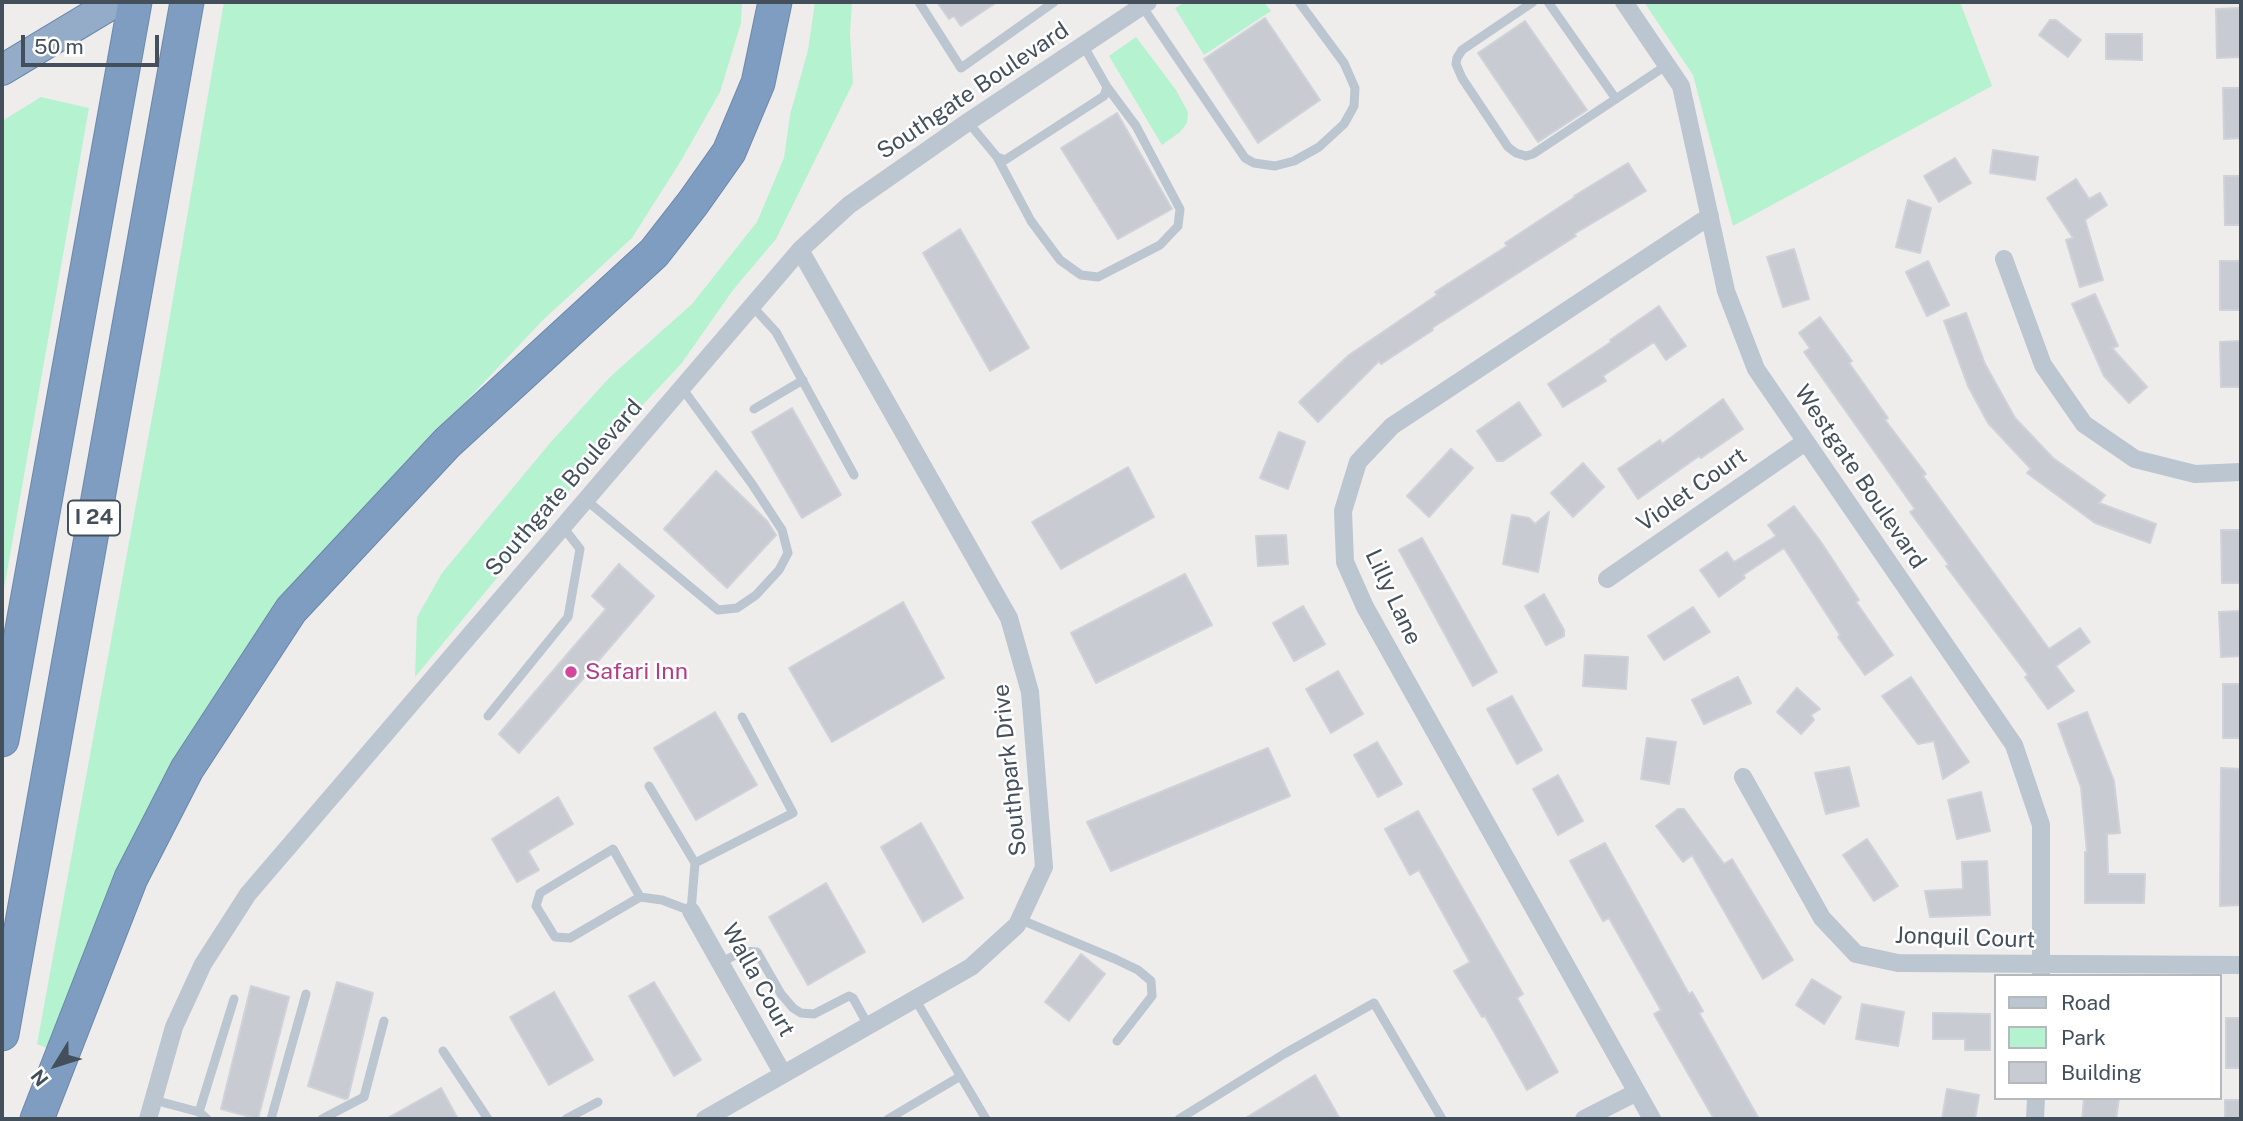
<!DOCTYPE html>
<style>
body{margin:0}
#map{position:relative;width:2243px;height:1121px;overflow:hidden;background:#efecec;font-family:"Public Sans",sans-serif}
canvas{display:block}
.frame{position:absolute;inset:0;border:4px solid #434f5b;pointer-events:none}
.legend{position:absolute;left:1994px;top:974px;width:228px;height:126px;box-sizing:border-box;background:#fff;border:2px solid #b4b9bd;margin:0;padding:9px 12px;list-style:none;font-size:21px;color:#434f5b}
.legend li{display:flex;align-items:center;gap:14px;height:35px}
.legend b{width:35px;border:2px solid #b4b9bd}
.north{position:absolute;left:21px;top:1030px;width:70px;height:70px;-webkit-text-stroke:5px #fff;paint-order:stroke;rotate:232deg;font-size:19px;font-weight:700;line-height:28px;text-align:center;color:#434f5b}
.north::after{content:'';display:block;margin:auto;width:24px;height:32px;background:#434f5b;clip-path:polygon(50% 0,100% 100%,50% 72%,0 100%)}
.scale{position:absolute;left:21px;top:35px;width:138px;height:32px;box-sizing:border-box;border:4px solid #434f5b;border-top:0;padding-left:9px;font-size:21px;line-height:24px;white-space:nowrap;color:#434f5b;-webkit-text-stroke:5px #fff;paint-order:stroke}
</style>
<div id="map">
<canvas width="2243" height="1121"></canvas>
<div class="frame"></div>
<ul class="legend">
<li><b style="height:9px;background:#bbc6d0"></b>Road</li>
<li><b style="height:19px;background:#b5f2cf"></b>Park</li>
<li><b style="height:19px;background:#c8cbd2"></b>Building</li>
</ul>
<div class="north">N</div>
<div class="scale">50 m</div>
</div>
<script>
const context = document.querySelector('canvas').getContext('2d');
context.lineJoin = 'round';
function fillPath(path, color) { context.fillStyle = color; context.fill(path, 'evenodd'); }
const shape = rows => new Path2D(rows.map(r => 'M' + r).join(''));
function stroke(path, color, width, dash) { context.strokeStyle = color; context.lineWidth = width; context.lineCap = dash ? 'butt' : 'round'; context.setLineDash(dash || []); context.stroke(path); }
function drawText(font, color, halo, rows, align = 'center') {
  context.font = font + ' "Public Sans",sans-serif'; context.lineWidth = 5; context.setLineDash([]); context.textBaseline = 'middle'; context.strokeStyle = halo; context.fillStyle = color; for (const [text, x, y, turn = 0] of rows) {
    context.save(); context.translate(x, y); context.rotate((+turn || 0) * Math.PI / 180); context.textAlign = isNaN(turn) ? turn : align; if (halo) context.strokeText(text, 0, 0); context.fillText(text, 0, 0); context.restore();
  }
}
fillPath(shape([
 [224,2,742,2,741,23,720,92,682,159,632,238,543,320,377,495,266,630,47,1048,37,1044,161,368],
 [815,2,852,2,850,33,853,83,776,239,733,290,681,364,621,428,415,677,417,617,442,573,550,443,610,377,692,304,757,222,784,158,790,115,808,50],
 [1185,2,1264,2,1271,11,1204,55,1175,8],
 [1644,2,1960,2,1992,86,1733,226,1693,75],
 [1136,37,1176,90,1188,112,1187,123,1180,132,1162,145,1109,56],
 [41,97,89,108,2,600,2,121]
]), '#b5f2cf');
const building = shape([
 [937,2,997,2,961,26,954,16,949,19,937,2],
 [2241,8,2241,57,2217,58,2216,9,2241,8],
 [1265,18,1320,100,1258,143,1204,59,1265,18],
 [2050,20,2056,20,2081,40,2068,57,2039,35,2050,20],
 [1525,21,1587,110,1538,142,1478,53,1525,21],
 [2106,34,2142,34,2142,60,2106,59,2106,34],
 [2223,88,2241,88,2241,138,2224,139,2223,88],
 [1117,113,1172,209,1118,239,1061,148,1117,113],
 [1993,150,2038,157,2035,180,1990,173,1993,150],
 [1955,158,1971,183,1939,202,1924,176,1955,158],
 [1628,163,1646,191,1574,234,1576,236,1432,328,1433,330,1381,364,1379,361,1318,422,1299,402,1349,355,1437,295,1435,292,1507,246,1505,243,1575,197,1574,196,1628,163],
 [2224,176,2241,176,2241,225,2225,225,2224,176],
 [2076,179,2089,199,2100,193,2107,205,2085,220,2103,280,2080,287,2066,240,2073,238,2047,198,2076,179],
 [1908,200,1931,208,1920,253,1896,247,1908,200],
 [960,229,1029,348,990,371,923,253,960,229],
 [1794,249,1809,299,1783,307,1767,257,1794,249],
 [1928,261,1949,305,1927,316,1906,272,1928,261],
 [2220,261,2240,261,2240,310,2220,310,2220,261],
 [2095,294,2118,346,2112,348,2147,387,2129,403,2104,376,2072,304,2095,294],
 [1659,306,1686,346,1666,360,1654,342,1603,376,1606,381,1563,407,1548,384,1611,342,1610,340,1659,306],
 [1966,313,1985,364,2015,418,2053,458,2105,495,2099,503,2156,524,2150,543,2095,523,2027,473,2031,469,1988,423,1968,386,1944,321,1966,313],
 [1820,317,1852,361,1849,363,1888,418,1885,420,1926,474,1923,476,2049,649,2080,628,2090,642,2056,666,2074,691,2048,709,2025,677,2028,675,1946,566,1949,565,1910,512,1915,509,1804,352,1810,348,1799,333,1820,317],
 [2241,341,2241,387,2221,387,2220,342,2241,341],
 [1723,399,1743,429,1701,458,1699,456,1638,499,1618,469,1660,440,1662,444,1723,399],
 [1519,402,1541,435,1503,461,1497,461,1477,431,1519,402],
 [792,408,841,495,802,518,752,432,792,408],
 [1279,432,1305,442,1288,489,1260,478,1279,432],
 [1451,449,1473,468,1429,517,1407,496,1451,449],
 [1583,463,1604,487,1573,517,1551,493,1583,463],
 [1128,467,1154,517,1061,569,1032,522,1128,467],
 [716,471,767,521,776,535,727,588,664,529,716,471],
 [1794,506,1821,542,1859,600,1856,602,1893,655,1865,675,1838,637,1840,635,1784,548,1743,575,1745,578,1719,597,1700,570,1727,552,1734,562,1776,536,1768,525,1794,506],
 [1549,512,1538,572,1503,564,1512,515,1529,518,1535,524,1549,512],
 [2221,530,2241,530,2241,583,2222,583,2221,530],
 [1286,535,1288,564,1258,566,1256,536,1286,535],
 [1422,538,1497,672,1473,686,1399,550,1422,538],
 [619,564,654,596,519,753,499,734,606,609,592,596,619,564],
 [1185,574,1212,625,1096,683,1071,633,1185,574],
 [1544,594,1564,630,1564,636,1546,645,1525,606,1544,594],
 [903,602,944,678,832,742,789,668,903,602],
 [1303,606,1325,644,1294,661,1273,623,1303,606],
 [1693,607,1710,632,1664,660,1648,636,1693,607],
 [2241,611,2241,656,2221,657,2219,612,2241,611],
 [1585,655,1628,657,1626,689,1583,686,1585,655],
 [1338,671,1363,714,1331,733,1306,689,1338,671],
 [1738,677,1751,703,1704,724,1692,700,1738,677],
 [1911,677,1969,762,1943,779,1934,741,1918,744,1882,696,1911,677],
 [2223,684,2241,684,2241,738,2223,738,2223,684],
 [1797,688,1820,709,1811,715,1814,720,1801,734,1777,712,1797,688],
 [1512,696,1542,750,1517,764,1487,709,1512,696],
 [715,712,757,785,696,820,654,748,715,712],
 [2087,712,2114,781,2120,833,2107,834,2108,874,2145,874,2144,903,2085,903,2085,852,2087,852,2081,787,2058,724,2087,712],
 [1647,738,1676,742,1669,784,1641,779,1647,738],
 [1377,742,1402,784,1378,797,1354,755,1377,742],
 [1268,748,1290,796,1111,871,1087,822,1268,748],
 [1849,767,1859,806,1826,814,1815,773,1849,767],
 [2221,768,2241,769,2241,905,2220,906,2221,768],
 [1558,775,1583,821,1558,835,1533,789,1558,775],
 [1981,792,1990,831,1957,839,1948,800,1981,792],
 [558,797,573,824,528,851,539,870,517,882,492,839,558,797],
 [1678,809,1684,809,1724,864,1732,859,1793,960,1763,979,1692,855,1683,862,1656,826,1678,809],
 [1418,811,1523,994,1517,998,1558,1072,1527,1090,1485,1016,1482,1017,1454,971,1470,962,1419,870,1410,875,1385,829,1418,811],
 [921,823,963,898,923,922,881,847,921,823],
 [1867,839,1898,886,1874,901,1843,855,1867,839],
 [1605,843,1689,994,1692,992,1703,1011,1699,1013,1759,1119,1714,1119,1654,1014,1661,1010,1609,918,1603,921,1570,861,1605,843],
 [1987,861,1990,915,1930,917,1925,891,1963,889,1962,862,1987,861],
 [826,883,865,952,808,985,769,917,826,883],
 [1081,954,1105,974,1069,1021,1045,1002,1081,954],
 [1812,979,1841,997,1824,1024,1796,1005,1812,979],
 [337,982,373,993,348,1098,345,1099,308,1086,337,982],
 [654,982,701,1060,674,1076,629,996,654,982],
 [251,986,289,997,258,1119,221,1109,251,986],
 [554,992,593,1060,549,1085,510,1017,554,992],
 [1862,1004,1904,1012,1898,1046,1856,1039,1862,1004],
 [1933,1013,1990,1014,1990,1050,1965,1050,1965,1039,1933,1039,1933,1013],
 [2226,1018,2241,1018,2241,1068,2226,1068,2226,1018],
 [1315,1075,1340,1119,1244,1119,1315,1075],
 [441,1088,458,1119,386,1119,441,1088],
 [1947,1089,1979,1095,1975,1119,1942,1119,1947,1089],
 [2084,1098,2119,1098,2116,1119,2082,1119,2084,1098],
 [2225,1100,2241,1100,2241,1119,2225,1119,2225,1100]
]);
fillPath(building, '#c8cbd2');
stroke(building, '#d0d2d9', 2);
const trunk = shape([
 [2,70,115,2]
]);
const motorway = shape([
 [2,740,135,2],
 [2,1034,187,2],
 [37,1119,131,878,187,769,291,610,447,443,654,253,693,203,729,152,758,83,775,2]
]);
stroke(trunk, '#6a88ac', 32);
stroke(motorway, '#6a88ac', 35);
stroke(shape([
 [919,2,961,68,1054,2],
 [1533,2,1462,50,1457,58,1456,64,1462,78,1508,147,1516,153,1526,156,1533,154,1667,65],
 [1548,2,1616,99],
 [1142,6,1245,158,1254,163,1275,166,1294,161,1319,147,1344,124,1354,106,1355,88,1344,63,1299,2],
 [968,122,997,157,1005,160,1104,96,1107,87,1083,45],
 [997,157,1031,221,1060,260,1081,275,1098,277,1160,245,1178,226,1180,209,1136,126,1107,87],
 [752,306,776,332,854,475],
 [754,409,803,380],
 [586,500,718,610,737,608,756,595,779,570,788,553,782,530,752,484,682,388],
 [488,716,568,617,580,549,563,527],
 [649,786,695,863],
 [640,897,570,938,555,937,536,906,540,893,613,849,640,897,662,900,691,911,695,863,793,813,742,717],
 [1019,919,1115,959,1138,970,1151,981,1152,996,1117,1041],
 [720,963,743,951,757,952,781,994,793,1008,801,1013,814,1014,849,996,853,998,868,1025],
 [915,999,986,1119],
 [443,1051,488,1119],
 [154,1100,199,1112,207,1119],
 [199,1112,234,999],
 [271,1119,306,994],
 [322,1119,364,1097,384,1021],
 [566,1119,598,1102],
 [888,1119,959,1077],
 [1179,1119,1284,1054,1374,1003,1442,1119]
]), '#bbc6d0', 9);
stroke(shape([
 [1624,2,1681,86,1726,291,1756,369,2014,745,2041,825,2041,976],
 [2004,259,2043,365,2084,424,2135,459,2195,474,2241,472],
 [1607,579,1805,442],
 [1743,777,1822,918,1856,954,1898,963,2241,965],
 [691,911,783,1074],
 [148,1119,174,1027,203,964,248,894,800,250,849,205,968,122,1148,2],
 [705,1119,971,967,1017,925,1044,867,1030,692,1009,618,800,250],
 [1584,1119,1637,1092],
 [1652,1119,1365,607,1345,562,1343,511,1358,462,1392,426,1710,216],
 [2035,1119,2036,1098]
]), '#bbc6d0', 18);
stroke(trunk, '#94acc7', 30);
stroke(motorway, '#7f9dc0', 33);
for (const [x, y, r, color] of [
 [571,672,7,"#d1479c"]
]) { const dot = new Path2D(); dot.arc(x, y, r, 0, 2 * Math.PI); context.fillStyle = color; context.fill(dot); stroke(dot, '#fff', 2.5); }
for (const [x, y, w] of [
 [94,518,52]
]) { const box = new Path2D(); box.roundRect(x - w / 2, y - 17.5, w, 35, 5); context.fillStyle = '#fff'; context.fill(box); stroke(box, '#434f5b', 2); }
drawText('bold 21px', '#434f5b', null, [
 ["I 24",94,518]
]);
drawText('23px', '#434f5b', '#fff', [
 ["Southgate Boulevard",973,91,-34],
 ["Westgate Boulevard",1860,477,56],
 ["Southgate Boulevard",564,488,-49],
 ["Violet Court",1692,490,-35],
 ["Lilly Lane",1393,597,65],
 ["Southpark Drive",1010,770,-96],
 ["Jonquil Court",1965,938,2],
 ["Walla Court",758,980,61]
]);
drawText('23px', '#b23c85', '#fff', [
 ["Safari Inn",585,672]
], 'left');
</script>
